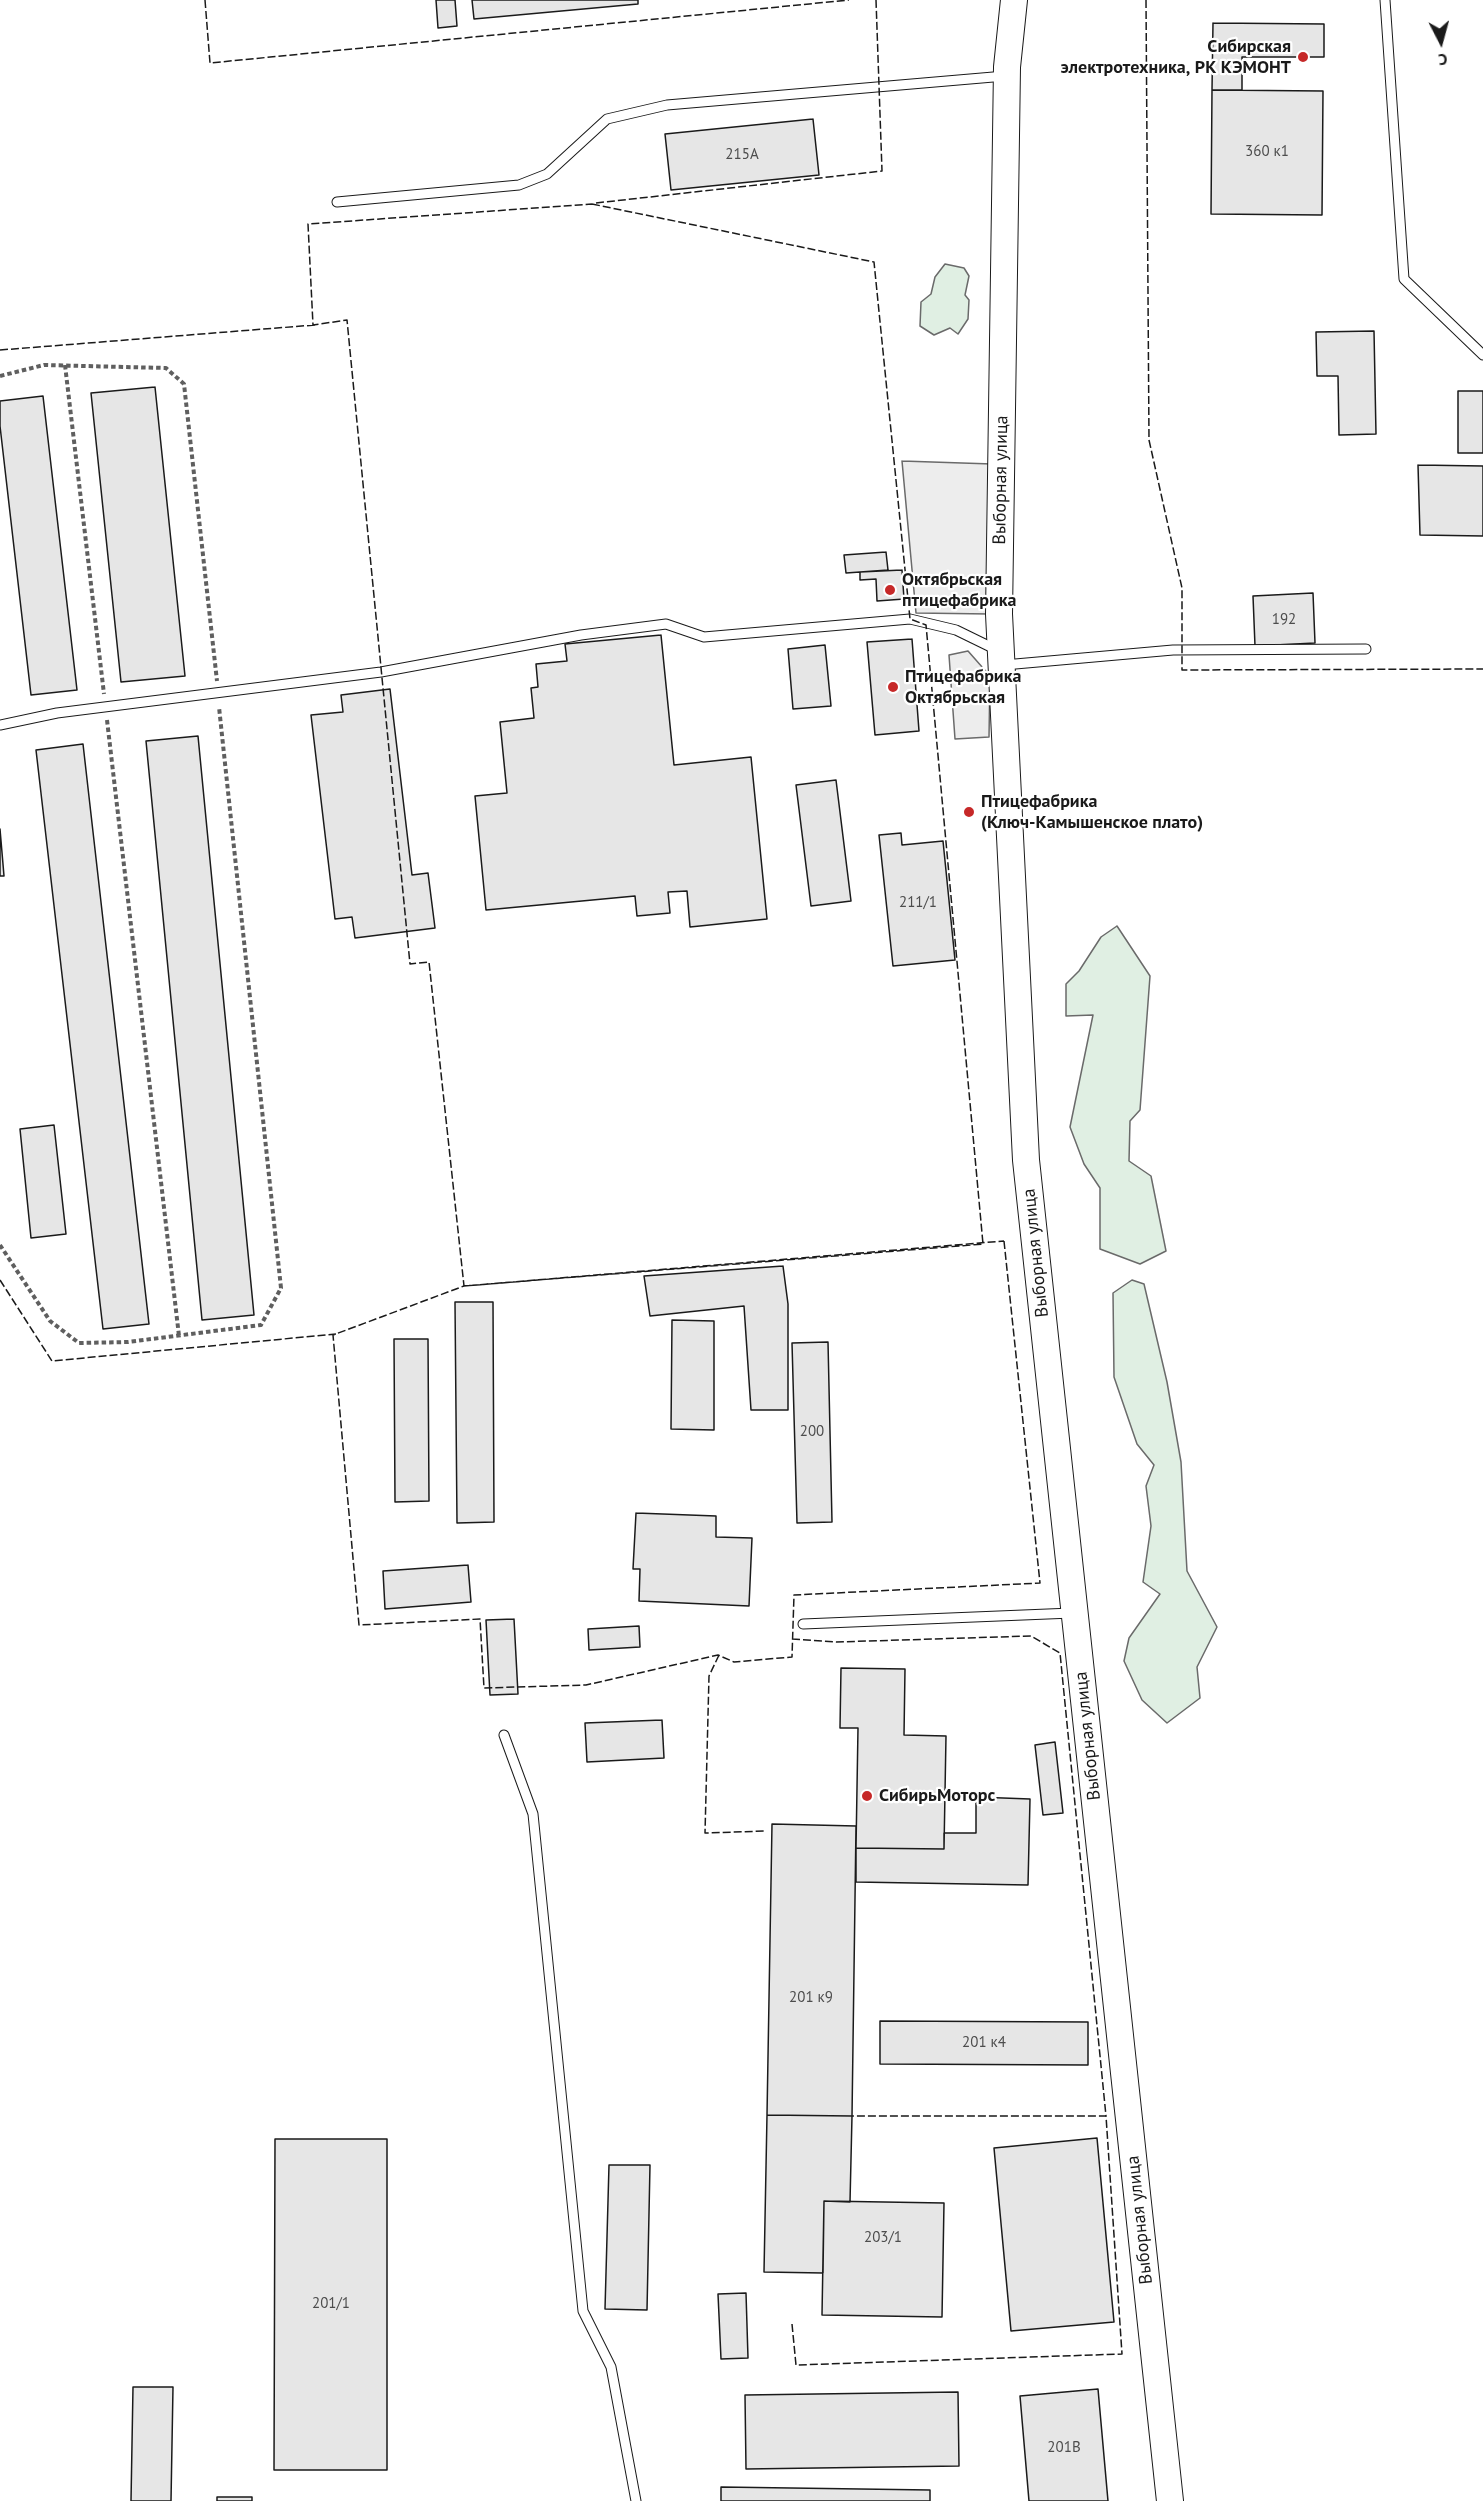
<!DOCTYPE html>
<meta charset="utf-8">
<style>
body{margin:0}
#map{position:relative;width:1483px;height:2501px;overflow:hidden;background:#fff;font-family:"PT Sans",sans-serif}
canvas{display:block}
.north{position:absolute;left:1411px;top:12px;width:60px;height:60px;-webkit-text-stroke:4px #fff;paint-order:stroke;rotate:174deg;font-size:16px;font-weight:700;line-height:24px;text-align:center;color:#1a1a1a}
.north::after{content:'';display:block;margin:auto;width:21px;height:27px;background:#1a1a1a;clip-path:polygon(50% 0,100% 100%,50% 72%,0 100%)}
</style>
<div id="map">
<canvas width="1483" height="2501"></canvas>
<div class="north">С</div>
</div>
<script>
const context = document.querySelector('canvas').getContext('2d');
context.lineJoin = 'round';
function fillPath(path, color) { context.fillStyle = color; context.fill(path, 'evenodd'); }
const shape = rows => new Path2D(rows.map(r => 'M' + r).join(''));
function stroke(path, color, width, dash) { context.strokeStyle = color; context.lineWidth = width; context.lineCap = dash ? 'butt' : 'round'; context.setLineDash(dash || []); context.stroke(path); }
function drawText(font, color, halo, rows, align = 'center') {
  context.font = font + ' "PT Sans",sans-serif'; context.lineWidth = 4.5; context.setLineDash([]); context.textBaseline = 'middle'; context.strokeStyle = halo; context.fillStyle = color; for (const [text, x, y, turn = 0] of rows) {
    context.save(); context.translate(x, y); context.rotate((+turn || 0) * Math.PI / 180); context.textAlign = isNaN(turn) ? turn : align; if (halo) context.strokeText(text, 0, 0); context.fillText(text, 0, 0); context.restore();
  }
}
const green = shape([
 [945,264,964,268,969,276,965,295,969,300,968,319,958,334,950,328,934,335,920,326,921,302,931,294,935,277,945,264],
 [1117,926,1150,976,1140,1110,1130,1121,1129,1161,1151,1176,1166,1251,1140,1264,1100,1249,1100,1188,1084,1164,1070,1127,1093,1015,1066,1016,1066,984,1079,971,1101,937,1117,926],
 [1132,1280,1144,1284,1167,1382,1181,1462,1187,1571,1217,1627,1197,1667,1200,1698,1167,1723,1142,1700,1124,1661,1129,1638,1160,1594,1143,1582,1151,1526,1146,1486,1154,1465,1137,1444,1114,1377,1113,1293,1132,1280]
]);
fillPath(green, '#e0efe3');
stroke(green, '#6a6a6a', 1.5);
const parking = shape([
 [902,461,992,464,990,614,916,613,902,461],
 [968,651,990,676,989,737,955,739,949,655,968,651]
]);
fillPath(parking, '#ededed');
stroke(parking, '#6a6a6a', 1.5);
const building = shape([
 [436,0,455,0,457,26,438,28,436,0],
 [472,0,638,0,638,4,474,19,472,0],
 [1213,23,1324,24,1324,57,1242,57,1242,90,1212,90,1213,23],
 [1212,90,1323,91,1322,215,1211,214,1212,90],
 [813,119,819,175,671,190,665,134,813,119],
 [1374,331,1376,434,1339,435,1338,376,1317,376,1316,332,1374,331],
 [155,387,185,676,121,682,91,393,155,387],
 [1458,391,1483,391,1483,453,1458,453,1458,391],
 [43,396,77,690,31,695,0,426,0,401,43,396],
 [1418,465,1483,466,1483,536,1420,535,1418,465],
 [886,552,888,570,846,573,844,555,886,552],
 [902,570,904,599,877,601,876,579,860,580,860,572,902,570],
 [1313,593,1315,643,1255,646,1253,596,1313,593],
 [661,635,674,765,751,757,767,919,690,927,687,891,668,892,670,913,637,916,635,896,486,910,475,796,507,793,500,722,534,718,531,688,538,687,536,664,567,661,565,644,661,635],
 [912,639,919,731,875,735,867,642,912,639],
 [825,645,831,706,793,709,788,649,825,645],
 [390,689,412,875,428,873,435,928,355,938,352,917,335,919,311,715,343,712,341,695,390,689],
 [198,736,254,1315,202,1320,146,741,198,736],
 [83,744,149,1324,103,1329,36,750,83,744],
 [836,780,851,901,811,906,796,785,836,780],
 [0,829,4,876,0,876,0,829],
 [901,833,902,845,943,841,955,960,893,966,879,835,901,833],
 [54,1125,66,1234,31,1238,20,1129,54,1125],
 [783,1266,788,1304,788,1410,751,1410,744,1306,650,1316,644,1276,783,1266],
 [455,1302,493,1302,494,1522,457,1523,455,1302],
 [672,1320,714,1321,714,1430,671,1429,672,1320],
 [394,1339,428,1339,429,1501,395,1502,394,1339],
 [828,1342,832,1522,797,1523,792,1343,828,1342],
 [636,1513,716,1516,716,1537,752,1538,749,1606,639,1601,640,1569,633,1569,636,1513],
 [468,1565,471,1602,385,1609,383,1571,468,1565],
 [514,1619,518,1694,490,1695,486,1620,514,1619],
 [639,1626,640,1647,589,1650,588,1629,639,1626],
 [841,1668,905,1669,904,1735,946,1736,944,1849,856,1848,858,1728,840,1728,841,1668],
 [662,1720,664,1758,587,1762,585,1723,662,1720],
 [1055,1742,1063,1813,1043,1815,1035,1745,1055,1742],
 [976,1797,1030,1799,1028,1885,856,1882,856,1848,944,1849,944,1833,976,1833,976,1797],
 [772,1824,856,1826,852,2116,767,2115,772,1824],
 [880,2021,1088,2022,1088,2065,880,2064,880,2021],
 [767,2115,852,2116,850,2202,824,2201,823,2273,764,2272,767,2115],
 [1097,2138,1114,2322,1011,2331,994,2148,1097,2138],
 [275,2139,387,2139,387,2470,274,2470,275,2139],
 [609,2165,650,2165,647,2310,605,2309,609,2165],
 [824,2201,944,2203,942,2317,822,2315,824,2201],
 [746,2293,748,2358,721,2359,718,2294,746,2293],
 [133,2387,173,2387,171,2501,131,2501,133,2387],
 [1098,2389,1108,2501,1029,2501,1020,2396,1098,2389],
 [958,2392,959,2466,746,2469,745,2395,958,2392],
 [721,2487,930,2490,930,2501,721,2501,721,2487],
 [217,2497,252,2497,252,2501,217,2501,217,2497]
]);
fillPath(building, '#e6e6e6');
stroke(building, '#1a1a1a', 1.5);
const lane = shape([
 [1385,0,1404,279,1483,355],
 [337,202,519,185,547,174,607,119,667,105,1005,76],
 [1004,665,1173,650,1366,649],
 [0,725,57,713,381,672,581,635,666,624,704,637,910,619,956,630,999,651],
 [803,1624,1072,1613],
 [504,1735,533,1814,583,2311,611,2367,636,2501]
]);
const secondary = shape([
 [1014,0,1007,67,999,614,1026,1160,1170,2501]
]);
stroke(lane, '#1a1a1a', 11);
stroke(secondary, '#1a1a1a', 28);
stroke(shape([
 [65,365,104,694],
 [0,376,44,365,166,368,184,384,217,681],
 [107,720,179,1336],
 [0,1245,50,1321,79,1343,128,1342,261,1325,281,1288,219,707]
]), '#5f5f5f', 4, [4.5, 3]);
stroke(lane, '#fff', 9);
stroke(secondary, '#fff', 26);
stroke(shape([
 [205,0,210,63,849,0],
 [1146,0,1149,440,1182,588,1182,670,1483,669],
 [596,203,882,171,876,0],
 [592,204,874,262,910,619,926,625,983,1244,464,1286,429,962,410,964,347,320,313,325,308,224,592,204],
 [0,350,315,325],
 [1004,1241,1040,1583,794,1595,792,1657,734,1662,718,1655,586,1685,484,1688,480,1619,359,1625,333,1335,464,1286,1004,1241],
 [0,1280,52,1361,336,1334],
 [792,1639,836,1642,1031,1636,1060,1653,1106,2116],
 [719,1655,709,1676,705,1833,765,1831],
 [792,2324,796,2365,1122,2354,1106,2116,852,2116]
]), '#1a1a1a', 1.5, [8, 3]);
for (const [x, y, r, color] of [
 [1303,57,6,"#c62828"],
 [890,590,6,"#c62828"],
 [893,687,6,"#c62828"],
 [969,812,6,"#c62828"],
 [867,1796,6,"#c62828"]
]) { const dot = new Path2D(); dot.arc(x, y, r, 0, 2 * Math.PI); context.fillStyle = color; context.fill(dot); stroke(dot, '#fff', 2); }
drawText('15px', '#4d4d4d', null, [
 ["360 к1",1267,152],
 ["215А",742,155],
 ["192",1284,620],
 ["211/1",918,903],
 ["200",812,1432],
 ["201 к9",811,1998],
 ["201 к4",984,2043],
 ["203/1",883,2238],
 ["201/1",331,2304],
 ["201В",1064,2448]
]);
drawText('bold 18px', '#1a1a1a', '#fff', [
 ["Сибирская",1291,47,"right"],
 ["электротехника, РК КЭМОНТ",1291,68,"right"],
 ["Октябрьская",902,580],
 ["птицефабрика",902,601],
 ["Птицефабрика",905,677],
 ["Октябрьская",905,698],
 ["Птицефабрика",981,802],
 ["(Ключ-Камышенское плато)",981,823],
 ["СибирьМоторс",879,1796]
], 'left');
drawText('18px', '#1a1a1a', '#fff', [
 ["Выборная улица",1001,480,-89],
 ["Выборная улица",1036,1253,-96],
 ["Выборная улица",1088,1736,-96],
 ["Выборная улица",1140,2220,-96]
]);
</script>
